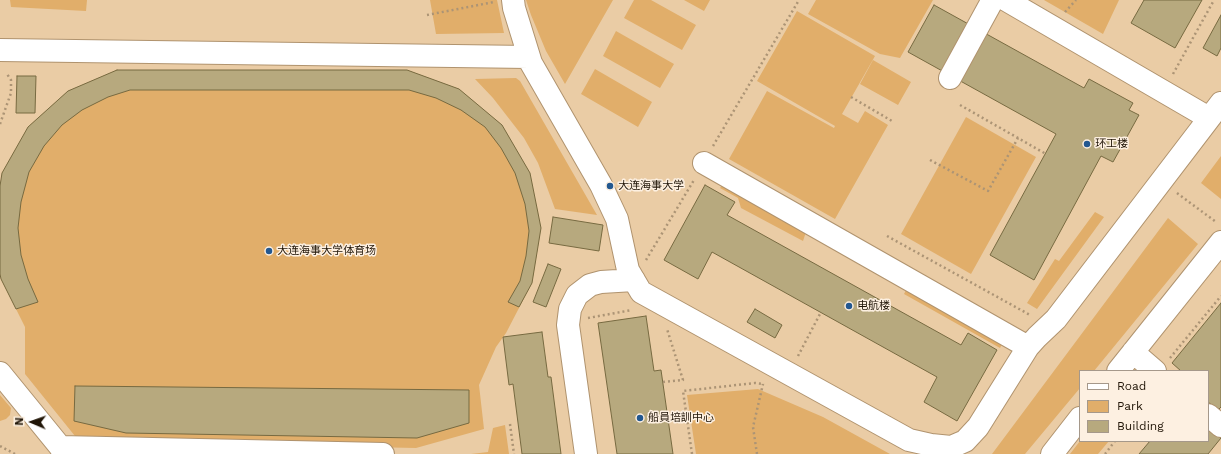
<!DOCTYPE html>
<meta charset="utf-8">
<style>
body{margin:0}
#map{position:relative;width:1221px;height:454px;overflow:hidden;background:#eacca5;font-family:"Work Sans",sans-serif}
canvas{display:block}
.legend{position:absolute;left:1079px;top:370px;width:130px;height:72px;box-sizing:border-box;background:#fdf0e1;border:1px solid #a5988a;margin:0;padding:5px 7px;list-style:none;font-size:12px;color:#201507}
.legend li{display:flex;align-items:center;gap:8px;height:20px}
.legend b{width:20px;border:1px solid #a5988a}
.north{position:absolute;left:12px;top:402px;width:40px;height:40px;-webkit-text-stroke:3px #fdf0e1;paint-order:stroke;rotate:272deg;font-size:11px;font-weight:700;line-height:16px;text-align:center;color:#201507}
.north::after{content:'';display:block;margin:auto;width:14px;height:18px;background:#201507;clip-path:polygon(50% 0,100% 100%,50% 72%,0 100%)}
</style>
<div id="map">
<canvas width="1221" height="454"></canvas>
<ul class="legend">
<li><b style="height:5px;background:#fff"></b>Road</li>
<li><b style="height:11px;background:#e1ae6a"></b>Park</li>
<li><b style="height:11px;background:#b7a97e"></b>Building</li>
</ul>
<div class="north">N</div>
</div>
<script>
const context = document.querySelector('canvas').getContext('2d');
context.lineJoin = 'round';
function fillPath(path, color) { context.fillStyle = color; context.fill(path, 'evenodd'); }
const shape = rows => new Path2D(rows.map(r => 'M' + r).join(''));
function stroke(path, color, width, dash) { context.strokeStyle = color; context.lineWidth = width; context.lineCap = dash ? 'butt' : 'round'; context.setLineDash(dash || []); context.stroke(path); }
function drawText(font, color, halo, rows, align = 'center') {
  context.font = font + ' "Work Sans","Noto Sans SC",sans-serif'; context.lineWidth = 3; context.setLineDash([]); context.textBaseline = 'middle'; context.strokeStyle = halo; context.fillStyle = color; for (const [text, x, y, turn = 0] of rows) {
    context.save(); context.translate(x, y); context.rotate((+turn || 0) * Math.PI / 180); context.textAlign = isNaN(turn) ? turn : align; if (halo) context.strokeText(text, 0, 0); context.fillText(text, 0, 0); context.restore();
  }
}
fillPath(shape([
 [10,0,87,0,86,11,11,7],
 [430,0,497,0,504,33,436,34],
 [526,0,613,0,565,84,546,51,531,15],
 [634,0,651,0,696,25,682,50,624,18],
 [684,0,710,0,704,11],
 [816,0,933,0,900,58,880,54,808,14],
 [1044,0,1119,0,1103,34],
 [797,11,875,56,842,114,858,123,865,111,888,125,835,219,729,159,767,91,834,128,835,126,757,81],
 [616,31,674,64,660,88,603,56],
 [873,60,911,82,898,105,860,84],
 [595,69,652,102,638,127,581,94],
 [117,70,407,70,459,89,502,125,530,173,541,228,532,283,506,333,496,347,479,385,484,429,416,448,79,441,25,374,25,327,1,279,0,274,2,173,28,127,68,91],
 [516,78,520,81,597,215,555,209,538,163,524,138,493,98,475,79],
 [966,117,1036,157,971,274,901,234],
 [1221,156,1221,199,1201,183],
 [727,179,808,226,803,241,741,208,738,198,720,188],
 [1095,212,1104,217,1037,309,1027,303,1055,259,1059,261],
 [1168,218,1198,244,1094,371,1080,371,1080,388,1025,454,992,454],
 [909,284,1005,339,1000,348,904,294],
 [758,389,823,417,890,454,696,454,687,395],
 [0,395,11,408,10,415,6,419,0,421],
 [505,425,509,454,471,454,488,452,493,428],
 [1080,441,1109,441,1098,454,1070,454]
]), '#e1ae6a');
const building = shape([
 [1144,0,1202,0,1175,48,1131,23,1144,0],
 [934,5,1084,88,1089,79,1133,103,1129,110,1139,115,1113,162,1101,156,1034,280,990,255,1056,134,908,52,934,5],
 [1221,15,1221,48,1217,56,1203,48,1221,15],
 [117,70,407,70,459,89,502,125,530,173,541,228,532,283,519,307,508,302,520,281,526,256,529,231,525,204,515,173,501,148,485,127,461,110,436,98,409,90,130,90,108,97,82,110,62,125,44,146,29,172,21,202,18,228,21,255,28,279,38,302,16,309,1,279,0,274,0,186,2,173,28,127,68,91,117,70],
 [17,76,36,76,35,113,16,113,17,76],
 [705,185,735,202,727,215,961,345,968,333,997,350,957,421,924,402,937,377,712,252,698,279,664,260,705,185],
 [553,217,603,225,599,251,549,243,553,217],
 [548,264,561,269,546,307,533,302,548,264],
 [1221,303,1221,407,1218,410,1208,402,1208,371,1181,371,1172,363,1221,303],
 [755,309,782,325,775,338,747,322,755,309],
 [646,316,654,371,661,370,673,454,617,454,598,323,646,316],
 [542,332,548,377,551,377,561,454,522,454,513,384,509,385,503,337,542,332],
 [75,386,469,390,469,423,417,438,126,433,74,421,75,386],
 [1208,427,1221,438,1208,454,1139,454,1150,441,1208,441,1208,427]
]);
fillPath(building, '#b7a97e');
stroke(building, '#776a41', 1);
const minor = shape([
 [513,0,514,8,531,63,601,185,617,219,628,270,641,292,909,440,931,445,951,447,965,441,978,427,1028,347,1037,337,1056,319,1221,103],
 [1006,0,1209,118],
 [0,50,529,57],
 [950,78,991,3],
 [704,163,1028,347],
 [1133,352,1155,371],
 [1118,371,1221,242],
 [0,373,66,454],
 [1208,415,1221,426],
 [60,447,383,454],
 [586,454,568,325,570,309,577,295,590,285,601,282,634,280],
 [1052,454,1080,418]
]);
stroke(minor, '#b0936e', 24);
stroke(shape([
 [1065,12,1076,0],
 [427,15,494,2],
 [1173,74,1214,0],
 [851,97,892,121],
 [960,105,1046,154],
 [0,124,11,93,11,80,7,74],
 [713,146,799,0],
 [930,160,988,191,1018,138],
 [1177,193,1216,222],
 [887,236,1030,315],
 [646,260,694,180],
 [588,318,632,310],
 [798,356,821,312],
 [1170,358,1221,296],
 [663,382,683,380,667,329],
 [510,424,514,454],
 [0,446,15,454],
 [692,454,683,391,755,383,764,384],
 [757,454,753,427,763,384],
 [1105,454,1115,441]
]), '#ac9475', 2.5, [2, 3]);
stroke(minor, '#fff', 22);
for (const [x, y, r, color] of [
 [1087,144,4,"#235890"],
 [610,186,4,"#235890"],
 [269,251,4,"#235890"],
 [849,306,4,"#235890"],
 [640,418,4,"#235890"]
]) { const dot = new Path2D(); dot.arc(x, y, r, 0, 2 * Math.PI); context.fillStyle = color; context.fill(dot); stroke(dot, '#fdf0e1', 1.5); }
drawText('11px', '#201507', '#fdf0e1', [
 ["环工楼",1095,144],
 ["大连海事大学",618,186],
 ["大连海事大学体育场",277,251],
 ["电航楼",857,306],
 ["船員培訓中心",648,418]
], 'left');
</script>
